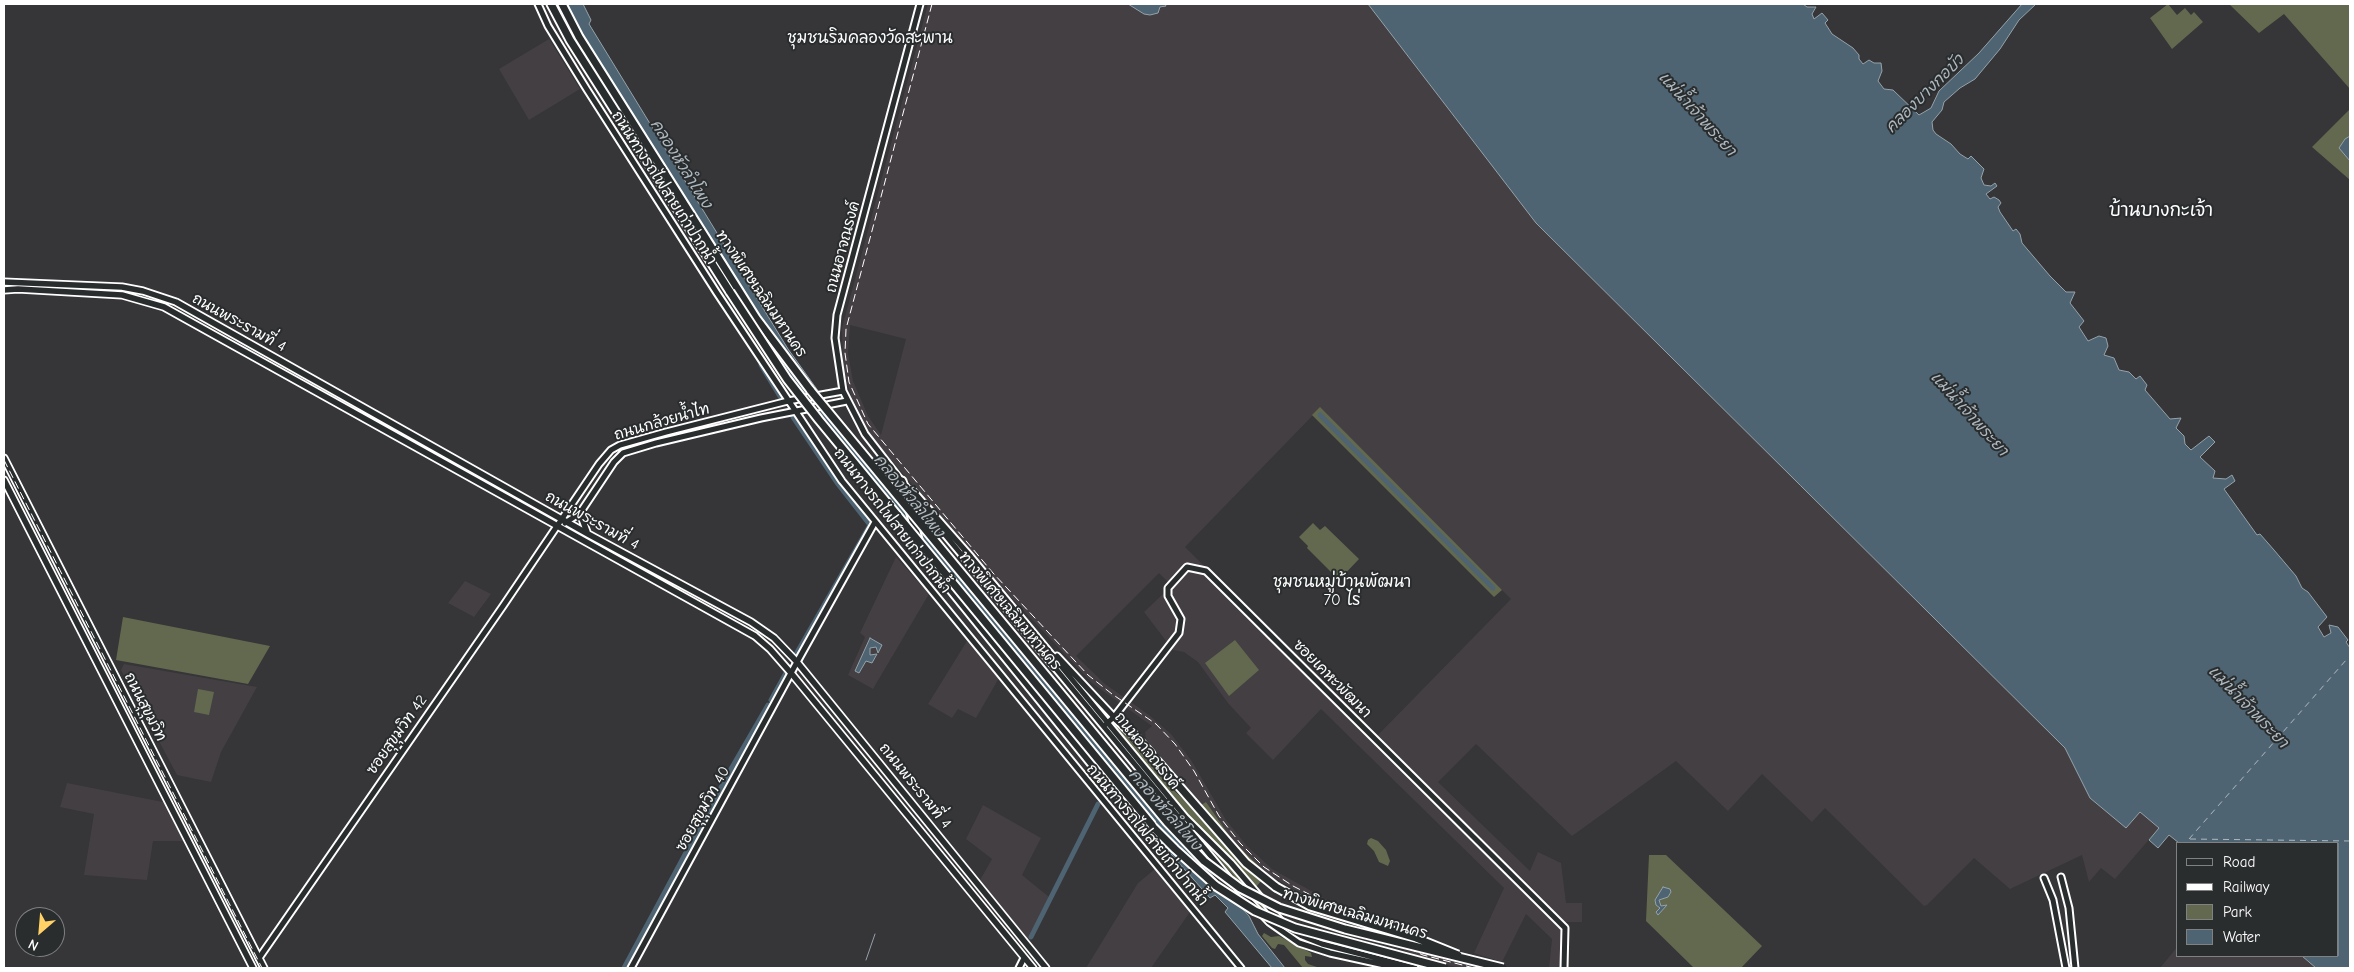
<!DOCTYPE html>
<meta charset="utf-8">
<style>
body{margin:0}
#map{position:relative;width:2354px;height:972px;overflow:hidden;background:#363538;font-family:"Comic Neue",sans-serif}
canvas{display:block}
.frame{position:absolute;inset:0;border:5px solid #fff;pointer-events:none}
.legend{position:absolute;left:2176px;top:842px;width:162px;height:115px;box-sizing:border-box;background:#2a2d2e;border:1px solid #7f8182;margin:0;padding:6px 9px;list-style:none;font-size:15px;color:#fff}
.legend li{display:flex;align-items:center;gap:10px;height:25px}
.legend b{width:25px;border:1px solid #7f8182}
.north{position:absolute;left:15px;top:907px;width:50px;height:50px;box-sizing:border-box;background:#2a2d2e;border:1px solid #7f8182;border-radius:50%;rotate:207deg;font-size:14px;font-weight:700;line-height:20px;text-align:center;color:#fff}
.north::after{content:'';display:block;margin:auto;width:18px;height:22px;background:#ffd166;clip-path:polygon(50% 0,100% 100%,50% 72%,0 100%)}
</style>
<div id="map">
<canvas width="2354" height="972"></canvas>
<div class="frame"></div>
<ul class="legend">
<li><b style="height:6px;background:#2a2d2e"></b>Road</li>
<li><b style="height:6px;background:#fff"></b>Railway</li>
<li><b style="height:14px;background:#62694f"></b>Park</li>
<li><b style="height:14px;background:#4e6472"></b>Water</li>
</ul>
<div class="north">N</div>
</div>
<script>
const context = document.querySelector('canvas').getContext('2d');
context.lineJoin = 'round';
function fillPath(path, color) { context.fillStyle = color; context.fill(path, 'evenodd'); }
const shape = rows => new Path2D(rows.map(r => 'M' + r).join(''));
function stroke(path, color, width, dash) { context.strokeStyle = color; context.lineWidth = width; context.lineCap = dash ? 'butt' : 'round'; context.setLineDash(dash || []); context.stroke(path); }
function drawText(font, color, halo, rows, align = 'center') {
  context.font = font + ' "Comic Neue","Playpen Sans Thai",sans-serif'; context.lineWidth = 4; context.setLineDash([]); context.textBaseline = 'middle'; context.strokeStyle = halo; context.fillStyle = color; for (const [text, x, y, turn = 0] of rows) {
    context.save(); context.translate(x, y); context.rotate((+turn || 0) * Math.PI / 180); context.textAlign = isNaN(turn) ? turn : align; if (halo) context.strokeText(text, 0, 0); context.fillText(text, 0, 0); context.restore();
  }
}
fillPath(shape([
 [928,4,1127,4,1144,14,1158,10,1165,6,1165,4,1368,4,1536,223,2065,748,2090,798,2126,828,2140,812,2159,828,2115,879,2101,868,2089,882,2082,855,2010,889,1974,858,1927,905,1924,906,1825,808,1812,822,1762,774,1728,811,1676,761,1572,836,1476,744,1438,782,1530,871,1538,852,1561,863,1566,903,1582,903,1582,922,1566,922,1565,968,1549,968,1552,939,1526,914,1502,962,1474,953,1504,888,1321,709,1273,760,1246,733,1251,728,1228,703,1198,662,1184,652,1173,650,1144,612,1164,593,1168,582,1159,573,1076,656,1105,684,1149,715,1171,734,1191,760,1226,820,1247,846,1272,869,1397,939,1424,951,1489,968,1460,968,1422,958,1394,946,1267,874,1237,846,1216,818,1206,802,1201,805,1146,739,1145,732,1152,726,1092,683,990,575,880,447,865,426,851,396,843,368,842,328],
 [850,325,906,339,881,435,868,416,853,381,848,353],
 [1320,408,1511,599,1376,737,1185,547],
 [549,39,580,89,529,120,499,69],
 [896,557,929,594,873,689,848,675,865,637,860,633],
 [465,581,491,594,474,617,448,603],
 [967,641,999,678,976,718,958,709,952,718,928,704],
 [124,664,257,687,221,752,211,782,177,775,121,670],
 [67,783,168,803,184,841,153,841,147,880,84,875,94,814,60,807],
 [983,805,1041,838,1022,875,1049,897,1028,939,980,880,992,859,966,839],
 [1155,869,1190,912,1151,968,1086,968,1138,883],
 [2178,946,2178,956,2319,956,2337,968,2160,968]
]), '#443f43');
fillPath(shape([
 [2168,4,2177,15,2185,8,2191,15,2194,12,2203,22,2172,49,2150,18],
 [2229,4,2350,4,2350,89,2284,14,2259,33],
 [2350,109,2350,180,2312,147],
 [1320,407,1502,590,1494,597,1312,415],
 [1313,523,1320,530,1325,526,1359,559,1339,580,1307,548,1308,546,1299,537],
 [123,617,270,646,248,684,116,660],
 [1235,640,1259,670,1229,696,1205,663],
 [198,689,214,692,209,715,194,712],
 [1115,722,1169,786,1195,810,1238,860,1262,880,1256,887,1188,816,1113,725],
 [1206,802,1233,841,1267,874,1266,876,1234,845,1201,805],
 [1371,838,1378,841,1386,850,1390,861,1388,866,1379,862,1374,851,1367,844,1368,840],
 [1203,840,1231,867,1284,927,1293,934,1328,949,1297,939,1274,923],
 [1649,855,1666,855,1762,946,1741,968,1694,968,1646,921],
 [1264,933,1271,937,1279,936,1311,953,1312,957,1305,956,1305,960,1308,964,1320,968,1303,968,1284,945,1278,944,1275,949,1272,948,1262,936]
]), '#62694f');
const water = shape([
 [558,4,583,4,591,20,589,24,788,349,834,413,1091,724,1167,825,1249,916,1258,934,1285,968,1272,968,1225,912,1228,908,1215,895,1210,898,1146,826,807,411,752,329,568,38,558,4],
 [1128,4,1165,4,1166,6,1160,7,1158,13,1150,15,1144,14,1128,4],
 [1368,4,1803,4,1807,7,1816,7,1812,14,1814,19,1822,13,1828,20,1825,23,1832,34,1853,48,1859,55,1859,59,1863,64,1869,60,1874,63,1881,63,1882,71,1878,81,1884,89,1893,90,1919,115,1931,108,1939,91,1979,53,2022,4,2036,4,2019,20,2000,49,1975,79,1960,88,1944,102,1942,110,1932,122,1933,130,1936,134,1951,144,1960,154,1968,159,1971,156,1984,169,1981,178,1984,185,1991,186,1995,183,1997,186,1986,194,1990,199,1994,197,1999,200,2001,203,1998,207,2000,212,2013,231,2016,229,2020,234,2022,243,2050,276,2066,292,2075,292,2070,303,2084,321,2079,327,2088,341,2099,336,2106,338,2108,346,2104,355,2114,358,2119,370,2129,372,2136,379,2140,376,2147,385,2145,390,2170,419,2181,418,2176,428,2184,436,2185,444,2191,450,2209,436,2215,442,2200,457,2215,471,2213,478,2226,479,2232,475,2235,481,2224,489,2257,535,2260,534,2274,550,2296,576,2302,588,2308,592,2327,617,2318,627,2324,637,2331,633,2329,625,2338,627,2348,640,2346,642,2350,648,2350,968,2316,968,2302,956,2338,956,2338,843,2179,843,2169,835,2158,848,2149,840,2159,828,2140,812,2126,828,2090,798,2065,748,1536,223,1368,4],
 [2350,136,2350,161,2339,148,2345,139,2350,136],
 [870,638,882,645,878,653,876,647,870,648,870,655,877,654,872,663,866,661,859,673,855,671,870,638],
 [1663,887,1670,889,1671,892,1668,897,1659,900,1661,906,1667,905,1658,915,1656,912,1660,908,1656,905,1655,900,1663,887]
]);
fillPath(water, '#4e6472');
stroke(water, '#95a2aa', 1);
stroke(shape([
 [866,960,875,934]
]), '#95a2aa', 1);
stroke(shape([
 [762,364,761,365,781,398],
 [1320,415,1493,588],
 [793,417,838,484,870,525,795,656],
 [771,700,786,673],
 [1031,937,1098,804],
 [624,968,731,769,768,705]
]), '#4e6472', 5);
stroke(shape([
 [2189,839,2347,659],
 [2190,839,2350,841]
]), '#afb9c0', 1, [6, 5]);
const secondary = shape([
 [538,4,548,26,586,88,717,293,842,481,1241,968],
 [920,4,837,315,835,338,843,391,865,434,913,496,1228,877],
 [912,490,971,557,1186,818,1231,863,1285,926,1302,936,1322,944,1415,968],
 [565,523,580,513,614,462,623,453,656,443,761,418,847,401],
 [1057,656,1114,717],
 [1105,725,1114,717,1179,633,1181,619,1168,596,1168,588,1187,567,1206,571,1565,928,1564,968],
 [2061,877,2069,908,2075,968],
 [2044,878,2053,900,2066,968],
 [1238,889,1269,922,1299,943,1330,953,1398,968],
 [259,958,503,606,599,464,611,450,620,445,666,432,788,401,843,391],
 [631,968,797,662,875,522],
 [1019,968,1024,958]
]);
const primary = shape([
 [4,282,122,287,143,291,176,302,588,534,751,622,774,638,797,662,1046,968],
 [4,290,18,289,122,295,164,307,755,636,770,649,791,673,1033,968],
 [4,458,264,968],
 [4,480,253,968],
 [580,513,587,532]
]);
const highway = shape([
 [551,4,570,40,730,292],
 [562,4,579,37,756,318,811,391],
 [902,481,922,554,1100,774,1175,849,1216,886],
 [1114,717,1134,735,1151,754],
 [1157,761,1246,863,1276,887]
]);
stroke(secondary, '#fff', 9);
stroke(primary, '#fff', 9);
stroke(highway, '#fff', 11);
stroke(secondary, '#2a2d2e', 5);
stroke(primary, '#2a2d2e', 5.5);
stroke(highway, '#2a2d2e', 7);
stroke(shape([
 [932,4,846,329,845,353,849,382,868,424,993,573,1088,675,1112,694,1156,724,1175,744,1194,771,1219,816,1240,843,1264,867,1293,886,1336,908,1395,942,1423,955,1474,968],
 [4,460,262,968]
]), '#fff', 1, [8, 4]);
const highwayBridge = shape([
 [730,292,787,379,819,420,1152,825],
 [811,391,1167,822,1204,861,1240,888,1279,908,1345,929,1503,968],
 [1216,886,1255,911,1295,928,1445,968],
 [1276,887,1310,906,1416,938,1458,955]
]);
stroke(highwayBridge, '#fff', 11, []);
stroke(highwayBridge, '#2a2d2e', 7);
drawText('15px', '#fff', '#2a2d2e', [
 ["ถนนทางรถไฟสายเก่าปากน้ำ",664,188,57],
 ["ถนนอาจณรงค์",843,247,-75],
 ["ทางพิเศษเฉลิมมหานคร",761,294,56],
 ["ถนนพระรามที่ 4",239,323,29],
 ["ถนนกล้วยน้ำไท",662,422,-16],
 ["ถนนพระรามที่ 4",592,521,29],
 ["ถนนทางรถไฟสายเก่าปากน้ำ",892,521,52],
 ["ทางพิเศษเฉลิมมหานคร",1010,611,50],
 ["ซอยเคหะพัฒนา",1332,679,45],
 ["ถนนสุขุมวิท",145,707,63],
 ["ซอยสุขุมวิท 42",397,735,-55],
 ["ถนนอาจณรงค์",1147,751,51],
 ["ถนนพระรามที่ 4",915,786,51],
 ["ซอยสุขุมวิท 40",703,809,-61],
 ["ถนนทางรถไฟสายเก่าปากน้ำ",1147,835,50],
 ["ทางพิเศษเฉลิมมหานคร",1355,914,16]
]);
drawText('16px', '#fff', '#2a2d2e', [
 ["ชุมชนริมคลองวัดสะพาน",870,38],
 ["ชุมชนหมู่บ้านพัฒนา",1342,582],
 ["70 ไร่",1342,600]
]);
drawText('italic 16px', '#afb9c0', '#2a2d2e', [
 ["คลองบางกอบัว",1925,94,-45],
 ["แม่น้ำเจ้าพระยา",1697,114,48],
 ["คลองหัวลำโพง",681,164,58],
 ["แม่น้ำเจ้าพระยา",1969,414,48],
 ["คลองหัวลำโพง",909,496,51],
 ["แม่น้ำเจ้าพระยา",2248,707,46],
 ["คลองหัวลำโพง",1165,810,49]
]);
drawText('18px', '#fff', '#2a2d2e', [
 ["บ้านบางกะเจ้า",2161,211]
]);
</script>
